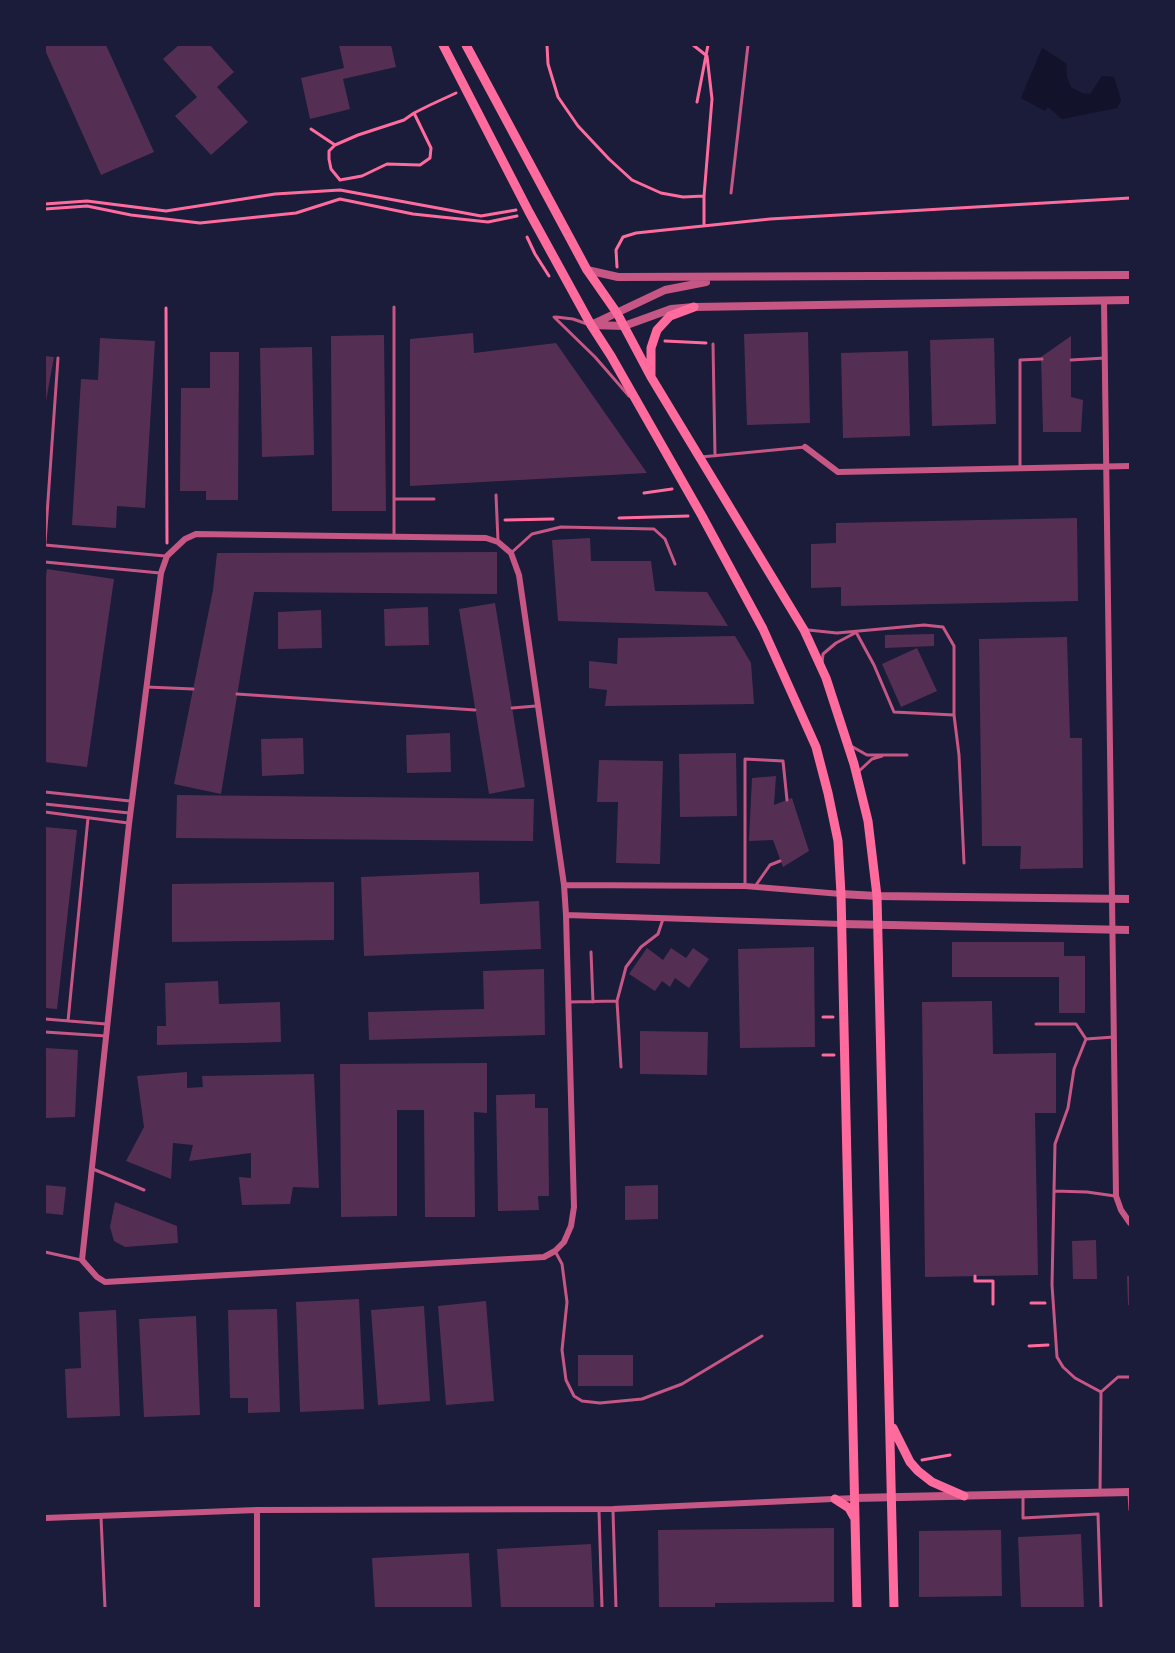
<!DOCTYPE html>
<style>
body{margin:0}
#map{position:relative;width:1175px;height:1653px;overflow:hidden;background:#1b1b3a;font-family:Cabin,sans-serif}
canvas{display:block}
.frame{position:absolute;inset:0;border:46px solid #1b1b3a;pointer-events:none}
</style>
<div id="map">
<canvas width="1175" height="1653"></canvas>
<div class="frame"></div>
</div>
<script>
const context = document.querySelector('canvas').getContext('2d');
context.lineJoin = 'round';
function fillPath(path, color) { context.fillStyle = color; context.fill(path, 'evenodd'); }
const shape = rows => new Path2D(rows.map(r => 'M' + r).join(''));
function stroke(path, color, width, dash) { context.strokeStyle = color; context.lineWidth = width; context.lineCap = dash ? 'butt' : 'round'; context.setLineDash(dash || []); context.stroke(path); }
fillPath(shape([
 [1042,48,1066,63,1067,77,1071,87,1082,93,1090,94,1102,76,1114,77,1121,100,1117,108,1062,119,1048,107,1045,111,1021,98]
]), '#12122b');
fillPath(shape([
 [45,45,106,45,154,152,101,175,45,50],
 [179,45,210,45,234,72,217,87,248,122,211,155,175,116,197,97,163,59],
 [339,45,391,45,396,67,343,79,350,109,310,119,301,78,344,68],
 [808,332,810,423,747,425,744,334],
 [473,333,474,353,556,343,647,473,410,486,410,339],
 [384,335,386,511,332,511,331,336],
 [1071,336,1071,397,1083,400,1081,432,1043,432,1041,357],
 [100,338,155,341,145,508,117,506,116,528,72,525,81,379,98,380],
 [994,338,996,424,932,426,930,340],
 [312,347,314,455,262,457,260,348],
 [908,351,910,436,843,438,841,353],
 [210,352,239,352,238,500,206,500,206,491,180,491,181,388,210,388],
 [45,356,54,357,46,401,45,401],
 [1077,518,1078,601,841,606,841,587,811,588,811,544,836,543,836,523],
 [590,538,591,561,651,561,655,591,707,592,728,626,558,621,552,540],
 [497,552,497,594,254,592,221,794,174,784,213,590,217,553],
 [47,569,114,579,87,767,45,762,45,584],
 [495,603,525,787,489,794,459,609],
 [428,607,429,645,385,646,384,609],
 [321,610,322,648,278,649,278,612],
 [934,634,934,646,885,648,885,635],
 [735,636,751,663,754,704,605,706,607,690,589,688,589,661,617,664,618,638],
 [1067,637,1070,738,1082,738,1083,868,1020,869,1021,846,982,846,979,639],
 [917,648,937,691,901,707,882,664],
 [450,733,451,772,407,773,406,735],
 [303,738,304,774,262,776,261,739],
 [736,753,737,816,680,817,679,754],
 [599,760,663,761,660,864,616,863,618,802,597,802],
 [776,776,774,805,792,798,809,851,783,867,773,840,749,841,752,778],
 [177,795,534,799,533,841,176,838],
 [45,827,77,830,57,1009,45,1008],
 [479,872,480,904,539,901,541,949,364,956,361,877],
 [334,882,334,940,172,942,172,884],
 [952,942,1064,942,1064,956,1085,956,1085,1013,1059,1013,1059,977,952,977],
 [814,947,815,1047,740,1048,738,949],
 [647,948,663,960,671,948,686,958,693,948,709,959,689,988,675,978,670,987,662,981,655,991,629,974],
 [544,969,545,1035,369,1040,368,1012,484,1009,483,971],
 [218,981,219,1004,280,1002,281,1042,157,1045,157,1026,166,1026,165,983],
 [992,1001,993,1054,1056,1053,1056,1113,1035,1113,1038,1275,925,1277,922,1002],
 [640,1031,708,1032,707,1075,640,1074],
 [45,1048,78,1050,75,1117,45,1118],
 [487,1063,487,1113,474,1112,475,1217,425,1217,424,1110,397,1110,397,1216,341,1217,340,1064],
 [187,1072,187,1088,203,1087,202,1076,314,1074,319,1188,293,1187,290,1204,242,1205,239,1177,251,1178,251,1153,189,1161,193,1145,173,1143,171,1179,126,1161,144,1127,137,1076],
 [535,1094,535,1108,548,1108,549,1196,538,1196,539,1210,498,1211,496,1095],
 [45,1185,66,1187,63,1215,45,1213],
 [658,1185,658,1219,625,1220,625,1186],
 [115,1202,177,1226,178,1243,125,1247,114,1241,110,1227],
 [1096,1240,1097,1279,1073,1279,1072,1241],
 [1127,1276,1130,1276,1130,1305,1128,1305],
 [359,1299,364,1409,300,1412,296,1302],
 [486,1301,494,1401,446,1405,438,1306],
 [424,1306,430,1401,378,1405,371,1310],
 [277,1309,280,1412,248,1413,248,1398,230,1398,228,1310],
 [116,1310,120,1416,67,1418,65,1369,81,1368,79,1312],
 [196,1316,200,1415,144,1417,139,1319],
 [578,1355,633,1355,633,1386,578,1386],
 [834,1528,834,1602,715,1603,715,1608,659,1608,658,1530],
 [1001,1530,1002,1596,919,1597,919,1531],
 [1081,1534,1084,1608,1021,1608,1018,1537],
 [591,1544,594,1608,501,1608,497,1549],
 [469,1553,472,1608,375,1608,372,1558]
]), '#542f53');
stroke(shape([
 [547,45,548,64,558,97,578,126,609,159,632,180,661,193,683,197,704,196,712,99,707,56,693,45],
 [697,102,708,45],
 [414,113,431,148,430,158,420,165,387,164,362,176,340,180,331,169,329,159,329,151,335,145,358,135,404,120,414,113,430,105,456,93],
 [311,129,335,145],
 [704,196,704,226],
 [45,204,87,201,166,211,275,194,340,190,481,216,516,210],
 [45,209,87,206,131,215,200,223,296,213,340,199,413,214,488,222,517,216],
 [527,237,535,254,549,276],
 [617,267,616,250,623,237,636,233,770,219,1130,198],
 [166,308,167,543],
 [665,341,706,343],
 [644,493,672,489],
 [619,518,688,516],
 [505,520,553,519],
 [823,1017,833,1017],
 [823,1055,834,1055],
 [975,1276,975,1281,993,1281,993,1304],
 [1031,1303,1045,1303],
 [1029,1346,1048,1345],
 [922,1460,950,1455]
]), '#ff6b9d', 3);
stroke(shape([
 [731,193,748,45],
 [554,317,595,357,629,396],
 [556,317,573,319,587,324],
 [713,344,715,456],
 [1071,360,1105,358],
 [701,457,805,447],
 [1020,469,1020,360,1042,359],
 [496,495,498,541],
 [394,499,394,307],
 [394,535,394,499,434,499],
 [45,543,58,358],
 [45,545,165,556],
 [511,553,532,534,561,527,654,529,665,539,675,564],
 [45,562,160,573],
 [808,630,837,633,924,625,943,627,954,646,954,715,894,712,874,665,856,632],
 [822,663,823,654,836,643,855,633],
 [147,687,193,689],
 [237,694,475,710],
 [512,708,536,706],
 [954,715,959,755,964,863],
 [851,746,867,755,907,755],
 [858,772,872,759,882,756],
 [45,792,130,801],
 [45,804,129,813],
 [45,812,128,823],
 [745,885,745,759,783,761,787,800],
 [756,885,770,865,780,861],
 [591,952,593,1002],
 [568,1002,617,1001],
 [45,1019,106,1024],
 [68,1021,88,818],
 [1036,1024,1076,1024,1086,1039],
 [45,1032,106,1036],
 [1086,1039,1074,1069,1068,1108,1055,1144,1052,1285,1057,1357,1063,1367,1075,1378,1101,1392,1100,1492],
 [1086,1039,1114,1037],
 [621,1067,617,1001,626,967,641,947,658,934,663,919],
 [93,1169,144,1190],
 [1054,1191,1087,1192,1115,1196],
 [555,1251,562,1264,567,1302,562,1350,566,1380,574,1396,582,1401,600,1403,642,1399,682,1384,762,1336],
 [45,1252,81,1260],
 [1101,1392,1118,1377,1130,1377],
 [1129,1494,1130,1510],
 [1023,1497,1023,1518,1098,1514,1101,1608],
 [599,1511,602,1608],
 [613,1511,616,1608],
 [101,1517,105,1608]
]), '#c65784', 3);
stroke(shape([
 [1104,301,1116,1196,1121,1210,1130,1223],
 [805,447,838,472,1130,466],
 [196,534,486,538,498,542,511,553,519,575,564,885,566,915,574,1207,571,1226,564,1242,555,1251,544,1257,105,1282,97,1277,82,1260,129,824,161,573,167,556,185,539,196,534],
 [564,885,745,886,841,894],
 [566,915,842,924],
 [257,1510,257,1608],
 [45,1518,257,1510,613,1509,855,1498]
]), '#c65784', 6);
stroke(shape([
 [587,270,618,277,1130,275],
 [593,324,665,290,706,282],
 [591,325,624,326,671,309,694,307,1130,300],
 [841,894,877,896,1130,899],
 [842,924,1130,930],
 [855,1498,1130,1492]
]), '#c65784', 8);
stroke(shape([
 [443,45,529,212,591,325,611,356,702,516,763,629,816,747,828,793,838,841,841,894,857,1608],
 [466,45,587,270,617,313,651,377,804,630,826,678,854,764,868,821,877,896,894,1608],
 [651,375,651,348,657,330,670,316,694,307],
 [893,1428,910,1462,918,1471,932,1482,964,1496],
 [835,1499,849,1508,854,1517]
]), '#ff6b9d', 9);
</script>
